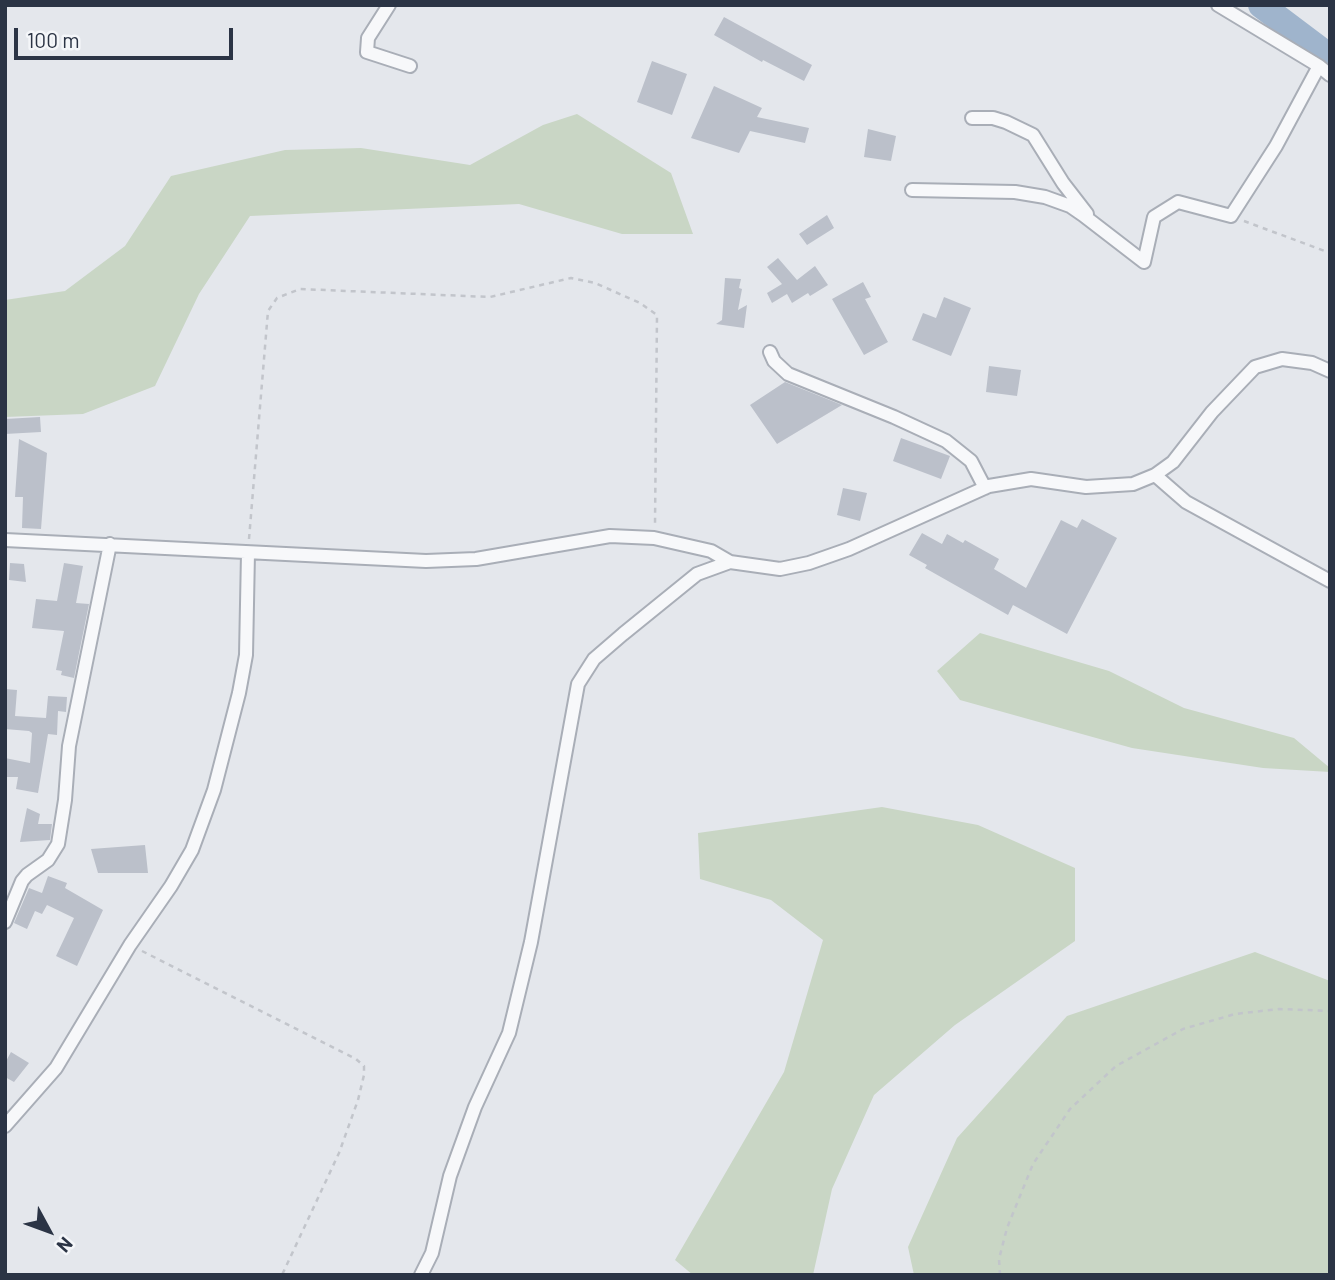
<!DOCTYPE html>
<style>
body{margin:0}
#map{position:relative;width:1335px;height:1280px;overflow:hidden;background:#e4e7ec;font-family:Barlow,sans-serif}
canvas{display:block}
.frame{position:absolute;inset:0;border:7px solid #2b3445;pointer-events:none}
.north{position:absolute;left:14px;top:1196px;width:70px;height:70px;-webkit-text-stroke:5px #f4f6f9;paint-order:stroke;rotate:131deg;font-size:19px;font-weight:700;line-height:28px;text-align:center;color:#2b3445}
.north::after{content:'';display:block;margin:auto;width:24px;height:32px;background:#2b3445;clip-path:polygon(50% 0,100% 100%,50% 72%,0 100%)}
.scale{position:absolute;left:14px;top:28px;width:219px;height:32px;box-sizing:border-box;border:4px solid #2b3445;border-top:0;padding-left:9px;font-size:21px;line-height:24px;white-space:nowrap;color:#2b3445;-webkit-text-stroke:5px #f4f6f9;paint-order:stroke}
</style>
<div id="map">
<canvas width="1335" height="1280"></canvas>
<div class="frame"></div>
<div class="north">N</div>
<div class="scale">100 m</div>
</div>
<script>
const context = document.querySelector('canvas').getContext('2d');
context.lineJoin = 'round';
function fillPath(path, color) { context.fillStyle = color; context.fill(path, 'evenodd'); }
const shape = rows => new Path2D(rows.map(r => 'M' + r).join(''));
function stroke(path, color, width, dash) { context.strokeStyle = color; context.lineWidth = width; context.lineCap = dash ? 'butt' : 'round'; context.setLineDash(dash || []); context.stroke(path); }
fillPath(shape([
 [577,114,671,173,693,234,622,234,519,204,250,216,199,294,155,386,83,414,5,417,5,300,65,291,125,246,171,176,285,150,361,148,470,165,543,125],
 [980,633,1109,671,1184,708,1294,738,1330,768,1330,772,1263,768,1132,748,960,700,937,671],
 [882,807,978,825,1075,868,1075,941,955,1025,874,1095,832,1189,813,1275,693,1275,675,1260,784,1072,823,940,771,900,700,879,698,833],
 [1255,952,1330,981,1330,1275,914,1275,908,1247,957,1138,1067,1016]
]), '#c9d6c5');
stroke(shape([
 [1261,5,1330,57]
]), '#9fb4cc', 26);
fillPath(shape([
 [724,17,812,65,804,81,763,60,762,62,714,35],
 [652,61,687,74,672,115,637,102],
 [714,86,762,108,757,117,809,128,805,143,750,131,739,153,691,138],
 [868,129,896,136,891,161,864,157],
 [827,215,834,228,807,245,799,234],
 [778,258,797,280,815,266,828,285,810,296,808,293,792,303,787,294,772,303,767,293,782,284,767,267],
 [725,278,741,279,739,288,742,289,738,310,747,305,744,328,716,324,722,320],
 [863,282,871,297,865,299,888,342,864,355,832,299],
 [944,297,971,308,951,356,912,340,923,313,936,318],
 [989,366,1021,370,1017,396,986,392],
 [785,382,842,405,777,444,750,405],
 [40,417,41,432,5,434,5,419],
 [901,438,950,456,941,479,893,461],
 [19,439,47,453,41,529,22,528,23,497,15,497],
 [843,488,867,493,860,521,837,515],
 [1082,519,1117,538,1067,634,1013,605,1008,615,925,568,927,565,909,555,922,533,942,544,947,534,963,543,965,540,999,559,994,569,1026,588,1061,520,1077,528],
 [10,563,24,564,26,582,9,580],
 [64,563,83,566,76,603,89,604,74,678,61,675,62,671,56,670,64,631,32,628,36,599,57,601],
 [5,689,17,690,15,716,46,718,48,696,67,697,66,712,58,711,57,735,48,734,38,793,16,789,18,777,5,777,5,758,30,763,32,733,29,731,5,729],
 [27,808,40,814,38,824,52,824,50,840,20,842],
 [145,845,148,873,98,873,91,849],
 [48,876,67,883,65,888,103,910,77,966,56,956,74,918,47,905,42,914,35,911,27,929,14,923,29,888,42,893],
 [11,1052,29,1063,14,1082,5,1077,5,1063]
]), '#bbc0ca');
const minor = shape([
 [389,5,368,38,367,52,410,66],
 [1218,5,1319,66,1330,75],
 [972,118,993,118,1006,122,1033,135,1063,183,1087,214],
 [912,190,1015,192,1045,197,1070,206,1083,215,1144,262,1154,217,1178,202,1231,216,1276,146,1319,66],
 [770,352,774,361,788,374,894,417,946,441,971,461,985,488],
 [1155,475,1186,502,1330,581],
 [5,540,426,561,476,559,610,536,654,538,711,551,730,562,780,569,809,563,849,549,989,486,1031,479,1086,487,1133,484,1155,475,1173,462,1212,412,1255,367,1282,359,1312,363,1330,371],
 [5,922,22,881,27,875,48,860,58,844,65,800,69,746,110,544],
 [5,1126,56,1068,130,945,171,886,192,850,214,790,239,693,246,655,248,553],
 [421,1275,432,1253,450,1176,475,1107,509,1033,531,942,578,684,594,659,623,634,697,574,730,562]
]);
stroke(minor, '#a9aeb7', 16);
stroke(shape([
 [1244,221,1330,253],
 [249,539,268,311,277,298,300,289,490,297,571,278,595,283,640,303,657,315,655,525],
 [142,951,356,1059,364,1066,364,1075,358,1100,339,1153,282,1275],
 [1000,1275,999,1259,1007,1228,1033,1164,1070,1109,1116,1066,1183,1029,1235,1014,1279,1009,1330,1011]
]), '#c2c5cb', 2.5, [5, 5]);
stroke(minor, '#f7f8fa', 12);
</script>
